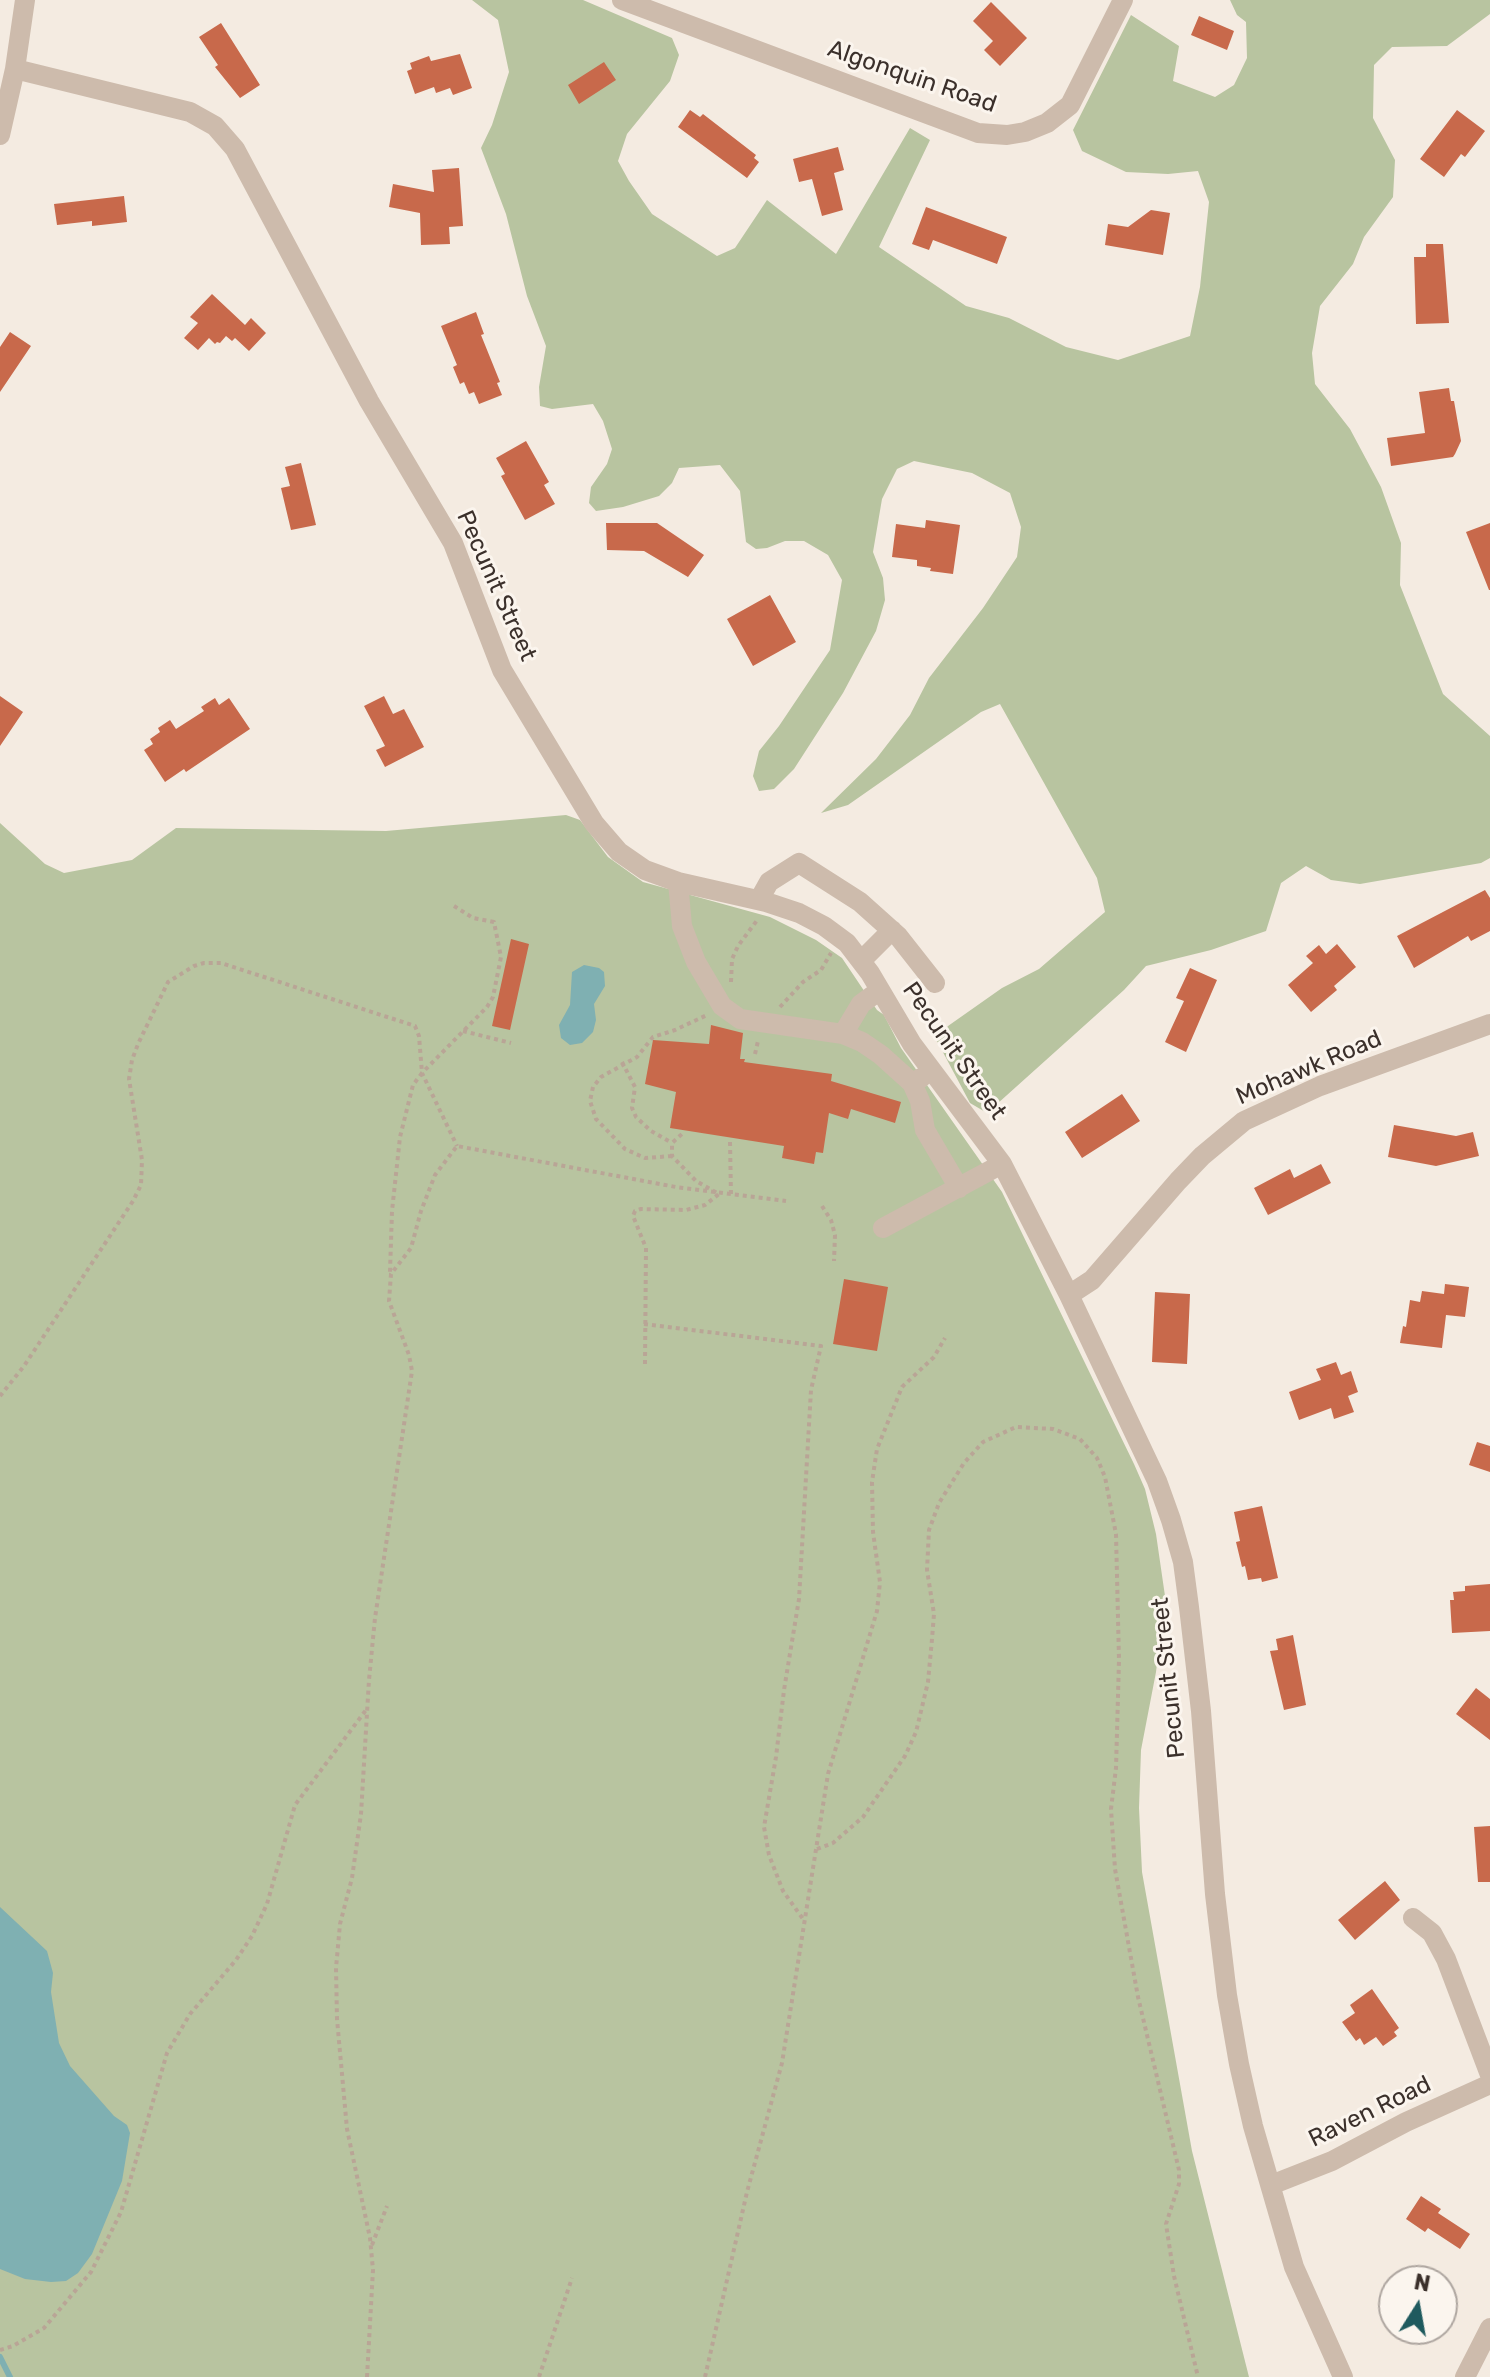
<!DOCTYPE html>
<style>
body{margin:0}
#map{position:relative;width:1490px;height:2377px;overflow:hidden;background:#f4ebe1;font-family:Rubik,sans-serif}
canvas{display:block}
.north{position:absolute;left:1378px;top:2265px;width:80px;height:80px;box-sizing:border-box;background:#fbf5ee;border:2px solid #aea6a0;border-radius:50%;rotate:11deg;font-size:22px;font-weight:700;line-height:32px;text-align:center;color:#3b302b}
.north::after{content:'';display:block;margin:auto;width:28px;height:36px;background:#1f5a5e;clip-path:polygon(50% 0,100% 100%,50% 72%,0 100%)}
</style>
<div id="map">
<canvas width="1490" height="2377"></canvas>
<div class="north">N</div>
</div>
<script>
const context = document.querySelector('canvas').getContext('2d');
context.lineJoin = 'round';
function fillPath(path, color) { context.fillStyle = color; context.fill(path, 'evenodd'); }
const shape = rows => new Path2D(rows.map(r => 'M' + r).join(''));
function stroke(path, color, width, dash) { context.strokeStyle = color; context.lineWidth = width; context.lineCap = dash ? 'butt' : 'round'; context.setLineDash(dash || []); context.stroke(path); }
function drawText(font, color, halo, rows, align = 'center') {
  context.font = font + ' Rubik,sans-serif'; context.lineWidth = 6; context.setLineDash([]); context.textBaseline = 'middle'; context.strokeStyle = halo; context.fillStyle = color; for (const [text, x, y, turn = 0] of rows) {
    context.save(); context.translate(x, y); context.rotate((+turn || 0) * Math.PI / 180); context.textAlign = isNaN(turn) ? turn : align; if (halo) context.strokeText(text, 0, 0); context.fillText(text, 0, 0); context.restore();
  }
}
fillPath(shape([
 [472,0,583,0,672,38,679,55,670,81,627,134,618,161,629,181,652,214,717,256,735,248,767,200,836,254,910,128,930,140,879,247,966,306,1009,318,1066,347,1118,360,1190,336,1200,287,1209,202,1198,171,1168,174,1126,172,1082,151,1073,130,1131,15,1179,46,1173,81,1215,97,1234,85,1247,58,1246,22,1237,15,1230,0,1490,0,1490,14,1447,46,1392,47,1374,65,1373,118,1395,160,1393,197,1364,237,1353,264,1320,306,1312,353,1315,384,1350,429,1381,487,1401,543,1400,585,1443,694,1490,736,1490,858,1481,863,1360,884,1331,880,1306,866,1281,883,1266,931,1211,950,1146,966,1124,990,987,1113,970,1103,937,1041,948,1026,1002,988,1039,969,1105,912,1097,878,1000,704,981,712,848,805,821,813,876,759,910,715,929,678,983,608,1017,557,1021,527,1010,493,972,473,914,461,897,469,882,499,873,552,883,578,885,600,876,631,843,693,794,769,774,789,759,791,753,776,759,751,779,726,830,650,842,580,828,555,804,541,785,541,767,548,756,549,746,542,740,491,720,465,679,468,672,483,659,496,623,507,596,511,589,503,591,487,607,464,612,449,603,421,593,404,552,409,540,406,539,387,546,346,527,296,506,214,481,148,492,125,509,72,498,20],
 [566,815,580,820,608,857,643,882,770,917,816,940,842,958,877,1010,884,1015,901,1048,1002,1192,1134,1464,1145,1489,1156,1534,1165,1596,1156,1672,1141,1750,1139,1808,1142,1872,1192,2151,1249,2377,0,2377,0,823,45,864,64,873,132,860,176,828,386,831]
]), '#b8c4a0');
fillPath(shape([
 [584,965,599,968,604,972,605,986,594,1004,596,1020,593,1032,582,1043,570,1045,561,1038,559,1025,570,1005,572,972],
 [0,1907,47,1951,53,1973,51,1992,59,2043,70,2066,114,2116,127,2125,130,2133,122,2181,92,2254,78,2273,66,2281,51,2282,25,2279,0,2269]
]), '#7fb0b2');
stroke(shape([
 [0,2357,10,2377]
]), '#7fb0b2', 6);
fillPath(shape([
 [991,2,1027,38,1000,66,984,50,993,41,973,21],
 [1199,16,1234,31,1227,50,1191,35],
 [221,23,260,85,240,98,215,67,218,65,199,37],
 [460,54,472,88,453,95,450,88,436,93,434,87,415,94,407,71,412,69,410,63,429,56,431,61],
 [604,62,616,80,579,104,568,85],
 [690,110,700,117,703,114,756,155,754,158,759,162,747,178,678,127],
 [1457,110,1485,131,1465,157,1461,154,1444,177,1420,159],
 [838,147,844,170,834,173,843,210,822,216,812,179,799,182,793,159],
 [459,168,463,226,449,227,450,244,421,245,420,213,389,207,393,184,434,192,432,170],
 [124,196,127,222,92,226,92,221,57,225,54,204],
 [926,207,1007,237,997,264,933,240,929,250,912,244],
 [1151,210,1170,213,1163,255,1105,245,1108,224,1128,227],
 [1426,244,1443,244,1449,323,1416,324,1414,257,1426,257],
 [212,294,245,325,251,318,266,333,249,351,235,338,232,341,226,336,220,343,217,342,215,344,209,338,198,350,184,338,198,323,190,317],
 [476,312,484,334,481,335,500,382,497,383,502,395,479,404,474,392,469,394,464,382,460,384,453,367,457,365,441,326],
 [10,332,31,346,0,392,0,347],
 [1449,388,1451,401,1454,401,1461,441,1455,454,1453,457,1391,466,1387,438,1425,433,1419,392],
 [526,441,549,482,544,485,555,504,525,520,501,476,505,474,496,458],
 [301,463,316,525,291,530,281,488,290,486,285,467],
 [926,520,960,525,953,574,930,571,931,568,917,566,917,560,892,557,896,524,925,528],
 [606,523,657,523,704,555,688,577,644,551,607,550],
 [1490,523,1490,590,1489,590,1466,532],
 [770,595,796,642,753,666,727,619],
 [0,696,23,712,0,746],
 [384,696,393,714,404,709,424,747,385,767,376,750,385,746,364,706],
 [215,698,219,705,229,698,250,729,186,772,184,769,165,782,144,750,153,744,150,739,160,732,158,728,170,720,176,729,204,711,201,707],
 [1485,890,1490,898,1490,931,1471,941,1468,936,1414,968,1397,936],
 [511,939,529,944,510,1030,492,1026],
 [1337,944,1356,967,1334,986,1337,990,1311,1012,1288,985,1313,963,1306,956,1319,945,1326,954],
 [1190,968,1217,980,1186,1052,1165,1042,1184,1001,1176,998],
 [711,1025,743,1033,740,1059,745,1059,744,1062,832,1074,831,1081,901,1102,895,1123,851,1109,848,1119,829,1113,823,1153,816,1152,814,1164,782,1158,784,1146,670,1128,676,1092,645,1084,653,1040,709,1044],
 [1122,1094,1140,1121,1082,1158,1065,1132],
 [1394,1125,1456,1136,1473,1132,1479,1156,1436,1166,1388,1157],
 [1321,1164,1331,1183,1268,1215,1254,1188,1290,1169,1294,1178],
 [844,1279,888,1287,877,1351,833,1344],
 [1445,1284,1469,1287,1465,1317,1446,1315,1442,1348,1400,1343,1403,1326,1406,1327,1410,1300,1420,1302,1422,1291,1444,1294],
 [1155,1292,1190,1294,1187,1364,1152,1362],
 [1336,1362,1341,1375,1351,1371,1358,1392,1348,1396,1354,1412,1334,1419,1331,1408,1299,1420,1289,1392,1321,1380,1316,1369],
 [1477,1442,1490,1446,1490,1472,1469,1465],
 [1262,1506,1278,1578,1262,1582,1261,1578,1248,1580,1245,1566,1242,1567,1236,1542,1240,1541,1234,1512],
 [1490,1584,1490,1631,1452,1633,1450,1600,1454,1600,1453,1592,1465,1591,1465,1586],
 [1293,1635,1306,1705,1284,1710,1270,1651,1278,1650,1276,1639],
 [1476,1688,1490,1699,1490,1740,1456,1714],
 [1490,1826,1490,1882,1478,1882,1474,1827],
 [1385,1881,1400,1900,1355,1940,1338,1920],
 [1372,1989,1399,2028,1394,2032,1397,2036,1383,2046,1376,2037,1364,2045,1360,2038,1356,2041,1342,2022,1355,2013,1350,2005],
 [1421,2196,1441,2209,1438,2213,1470,2234,1460,2249,1428,2228,1425,2232,1406,2219]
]), '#c8694b');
stroke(shape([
 [454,906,473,918,494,922,501,957,493,997,487,1007,422,1073,457,1146],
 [731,982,732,959,738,946,758,919],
 [780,1007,803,982,821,970,831,953],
 [463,1031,511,1043],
 [755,1054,758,1041],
 [622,1062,635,1087,632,1108,636,1117,651,1131,672,1143],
 [730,1142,731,1195],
 [672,1156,645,1158,625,1149,596,1119,590,1101,593,1087,601,1077,637,1057,653,1037,675,1030,707,1015],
 [822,1206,831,1220,835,1235,834,1261],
 [644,1324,821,1346,811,1390,799,1599,784,1690,776,1757,764,1827,769,1855,783,1891,803,1919],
 [645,1364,646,1248,633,1216,635,1211,641,1209,686,1210,705,1205,719,1194,696,1181,672,1156,672,1143,683,1133],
 [0,1396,24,1366,133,1201,141,1185,142,1160,129,1079,132,1060,138,1044,168,982,194,966,204,963,221,963,415,1026,419,1036,422,1073,413,1085,400,1137,392,1211,390,1272],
 [817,1849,833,1843,863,1817,905,1756,916,1732,928,1682,932,1639,934,1614,927,1570,929,1530,939,1503,964,1463,983,1442,1016,1427,1053,1429,1080,1439,1097,1458,1105,1477,1116,1534,1119,1660,1116,1768,1111,1809,1115,1869,1138,1997,1179,2170,1179,2184,1166,2224,1174,2276,1198,2377],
 [372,2245,387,2206],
 [0,2350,13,2346,44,2328,91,2272,121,2212,167,2053,190,2014,236,1960,252,1936,267,1904,295,1805,366,1710],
 [367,2377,373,2270,370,2238,347,2129,337,2019,336,1968,340,1924,352,1878,361,1814,369,1680,375,1618,412,1371,409,1355,389,1301,391,1274,411,1248,421,1211,435,1175,457,1146,676,1187,786,1201],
 [539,2377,572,2278],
 [705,2377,747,2192,782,2063,828,1774,877,1611,880,1582,873,1532,872,1482,877,1449,902,1387,934,1357,945,1338]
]), '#b9a596', 4, [4, 4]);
stroke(shape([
 [622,0,978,133,1007,135,1025,132,1047,123,1070,105,1123,0],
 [15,69,190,112,215,126,235,149,369,401,453,543,502,670,594,823,619,852,645,870,678,882,766,902,799,913,824,926,847,943,870,973,912,1044,1002,1164,1069,1295,1157,1481,1171,1520,1183,1562,1189,1607,1201,1711,1215,1894,1227,1995,1239,2064,1253,2126,1294,2267,1343,2377],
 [0,135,15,69,25,0],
 [678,882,682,926,696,962,722,1006,740,1019,843,1034,861,1004,880,990],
 [759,900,769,882,799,863,860,902,898,936,935,983],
 [862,960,892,930],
 [843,1034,862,1042,881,1055,912,1083,921,1078],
 [912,1083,920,1101,925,1130,959,1188],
 [883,1228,1002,1164],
 [1069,1295,1092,1280,1178,1181,1202,1156,1244,1121,1320,1086,1490,1024],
 [1413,1918,1432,1933,1446,1959,1490,2075],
 [1271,2185,1332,2161,1406,2122,1490,2084],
 [1465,2377,1490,2328]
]), '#cdbbac', 20);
drawText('24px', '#3b302b', '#fbf5ee', [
 ["Algonquin Road",912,77,19],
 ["Pecunit Street",496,586,66],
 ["Pecunit Street",954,1051,55],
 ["Mohawk Road",1309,1068,-23],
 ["Pecunit Street",1169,1678,-96],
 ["Raven Road",1370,2112,-26]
]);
</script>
